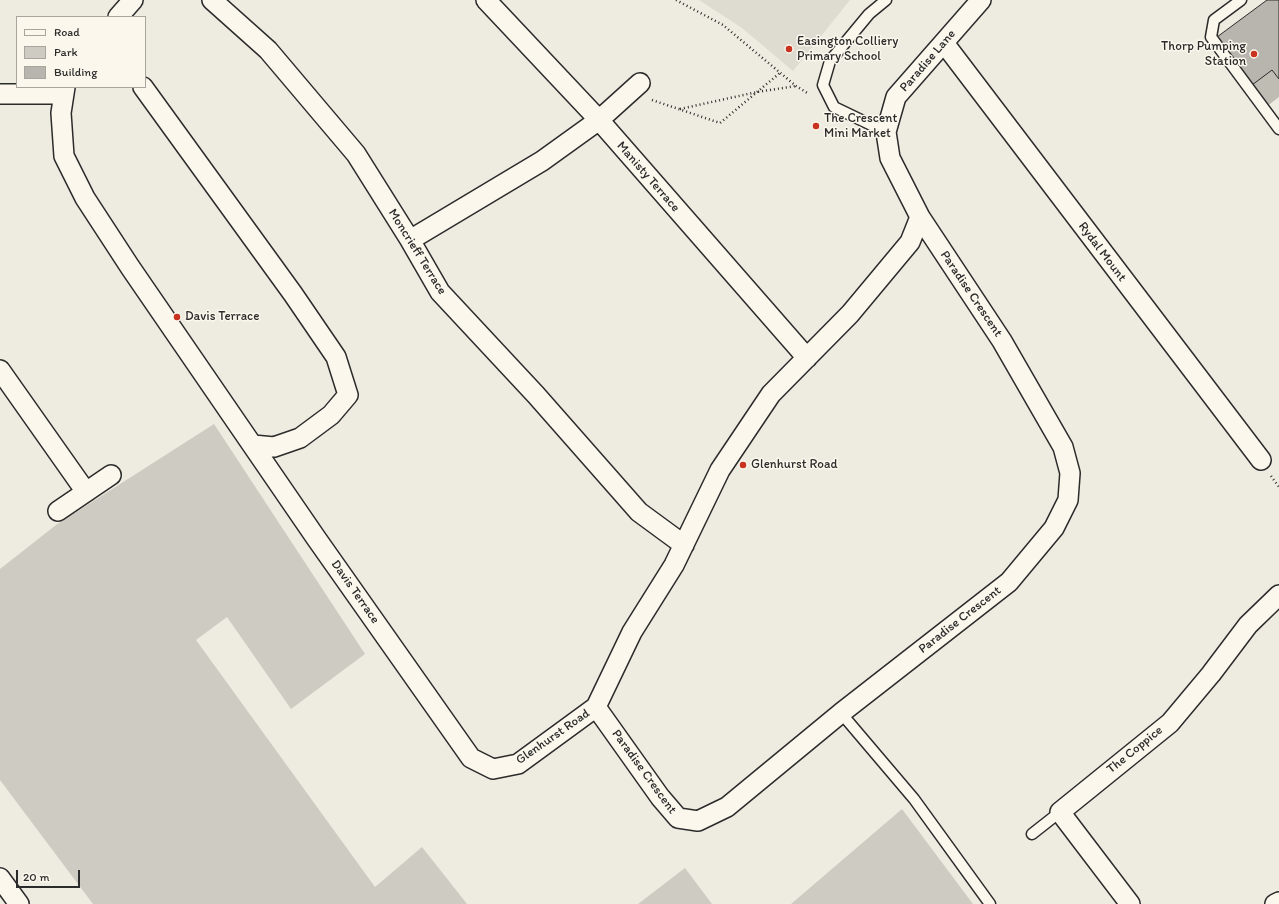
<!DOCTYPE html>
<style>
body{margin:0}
#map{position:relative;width:1279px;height:904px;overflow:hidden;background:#eeebe0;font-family:Itim,sans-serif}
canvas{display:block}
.legend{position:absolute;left:16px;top:16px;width:130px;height:72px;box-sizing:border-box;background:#fbf7ec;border:1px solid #a8a59f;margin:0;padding:5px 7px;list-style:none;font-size:12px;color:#2b2b2b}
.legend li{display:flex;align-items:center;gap:8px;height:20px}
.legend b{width:20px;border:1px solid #a8a59f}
.scale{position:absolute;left:16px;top:870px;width:64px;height:18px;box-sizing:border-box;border:2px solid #2b2b2b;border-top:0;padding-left:5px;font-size:12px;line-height:14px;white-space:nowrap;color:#2b2b2b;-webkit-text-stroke:3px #fbf7ec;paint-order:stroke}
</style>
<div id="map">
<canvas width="1279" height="904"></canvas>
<ul class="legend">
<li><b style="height:5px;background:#fbf7ec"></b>Road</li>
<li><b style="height:11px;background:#cecbc2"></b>Park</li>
<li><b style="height:11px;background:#b8b5ae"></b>Building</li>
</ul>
<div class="scale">20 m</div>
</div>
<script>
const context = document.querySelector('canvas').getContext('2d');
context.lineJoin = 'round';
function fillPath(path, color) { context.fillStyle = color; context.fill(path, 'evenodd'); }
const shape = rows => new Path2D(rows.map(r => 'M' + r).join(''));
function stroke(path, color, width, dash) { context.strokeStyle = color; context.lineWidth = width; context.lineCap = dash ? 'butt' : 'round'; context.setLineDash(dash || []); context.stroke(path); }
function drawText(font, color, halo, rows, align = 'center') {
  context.font = font + ' Itim,sans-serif'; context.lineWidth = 3; context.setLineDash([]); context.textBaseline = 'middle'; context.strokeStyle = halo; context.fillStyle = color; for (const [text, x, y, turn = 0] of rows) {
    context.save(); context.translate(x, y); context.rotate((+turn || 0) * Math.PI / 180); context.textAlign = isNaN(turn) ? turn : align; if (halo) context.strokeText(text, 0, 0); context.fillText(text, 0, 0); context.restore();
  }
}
fillPath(shape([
 [699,0,850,0,793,71,742,28]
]), '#dedbd1');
fillPath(shape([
 [214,424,365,654,291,709,227,617,196,640,375,887,422,847,467,904,93,904,0,780,0,569,56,525],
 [902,809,973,904,791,904],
 [685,868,712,904,638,904]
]), '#cecbc2');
fillPath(shape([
 [1269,0,1279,0,1279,97,1266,107,1231,60]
]), '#0003');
const building = shape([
 [1267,0,1279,0,1279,79,1272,70,1252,85,1217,37,1267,0]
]);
fillPath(building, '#b8b5ae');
stroke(building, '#2b2b2b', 1);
const service = shape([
 [886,0,869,14,830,61,823,85,834,107,886,132],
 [1241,0,1214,20,1211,37,1279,129],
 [841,713,914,799,990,904],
 [1032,834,1060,812]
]);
const minor = shape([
 [212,0,268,50,356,154,410,240,440,292,536,395,639,512,684,545],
 [486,0,599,120,807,358],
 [118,17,133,0],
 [944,43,1261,460],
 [65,87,61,113,64,156,85,198,130,267,316,538,471,758,493,769,518,764,596,707,632,632,674,565,720,470,771,394,850,314,910,242,920,217],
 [143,87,293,294,336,357,348,395,331,415,300,438,274,447,253,445],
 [0,94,64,94],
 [410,240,542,161,599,120,640,83],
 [0,370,86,492],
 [58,511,111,475],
 [596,707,660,797,678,818,698,821,727,807,841,713,1009,582,1054,528,1068,500,1070,473,1063,447,1002,341,920,217,890,158,886,132,896,97,981,0],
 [0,878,19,904],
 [1130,904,1060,812,1170,723,1211,674,1248,625,1279,595],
 [1275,904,1279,902]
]);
stroke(service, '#2b2b2b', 13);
stroke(minor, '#2b2b2b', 22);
stroke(shape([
 [676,0,723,25,796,86,809,94],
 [652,100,720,123,781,72],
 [680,109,757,92,796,86],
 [1271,476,1279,487]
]), '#2b2b2b', 2.5, [1, 3]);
stroke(service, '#fbf7ec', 10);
stroke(minor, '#fbf7ec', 19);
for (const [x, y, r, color] of [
 [789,49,4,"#c8321e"],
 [1254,54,4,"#c8321e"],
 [816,126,4,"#c8321e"],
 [177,317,4,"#c8321e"],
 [743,465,4,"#c8321e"]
]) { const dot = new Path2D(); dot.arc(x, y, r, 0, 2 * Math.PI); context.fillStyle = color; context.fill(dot); stroke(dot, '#fbf7ec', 1.5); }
drawText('13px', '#2b2b2b', '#fbf7ec', [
 ["Easington Colliery",797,42],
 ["Primary School",797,57],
 ["Thorp Pumping",1246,47,"right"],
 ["Station",1246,62,"right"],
 ["The Crescent",824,119],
 ["Mini Market",824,134],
 ["Davis Terrace",185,317],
 ["Glenhurst Road",751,465]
], 'left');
drawText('13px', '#2b2b2b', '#fbf7ec', [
 ["Paradise Lane",928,61,-49],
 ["Manisty Terrace",648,177,49],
 ["Moncrieff Terrace",417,252,58],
 ["Rydal Mount",1102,252,53],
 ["Paradise Crescent",971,294,56],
 ["Davis Terrace",355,592,55],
 ["Paradise Crescent",960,620,-38],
 ["Glenhurst Road",553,737,-35],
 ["The Coppice",1135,750,-39],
 ["Paradise Crescent",644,772,54]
]);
</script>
